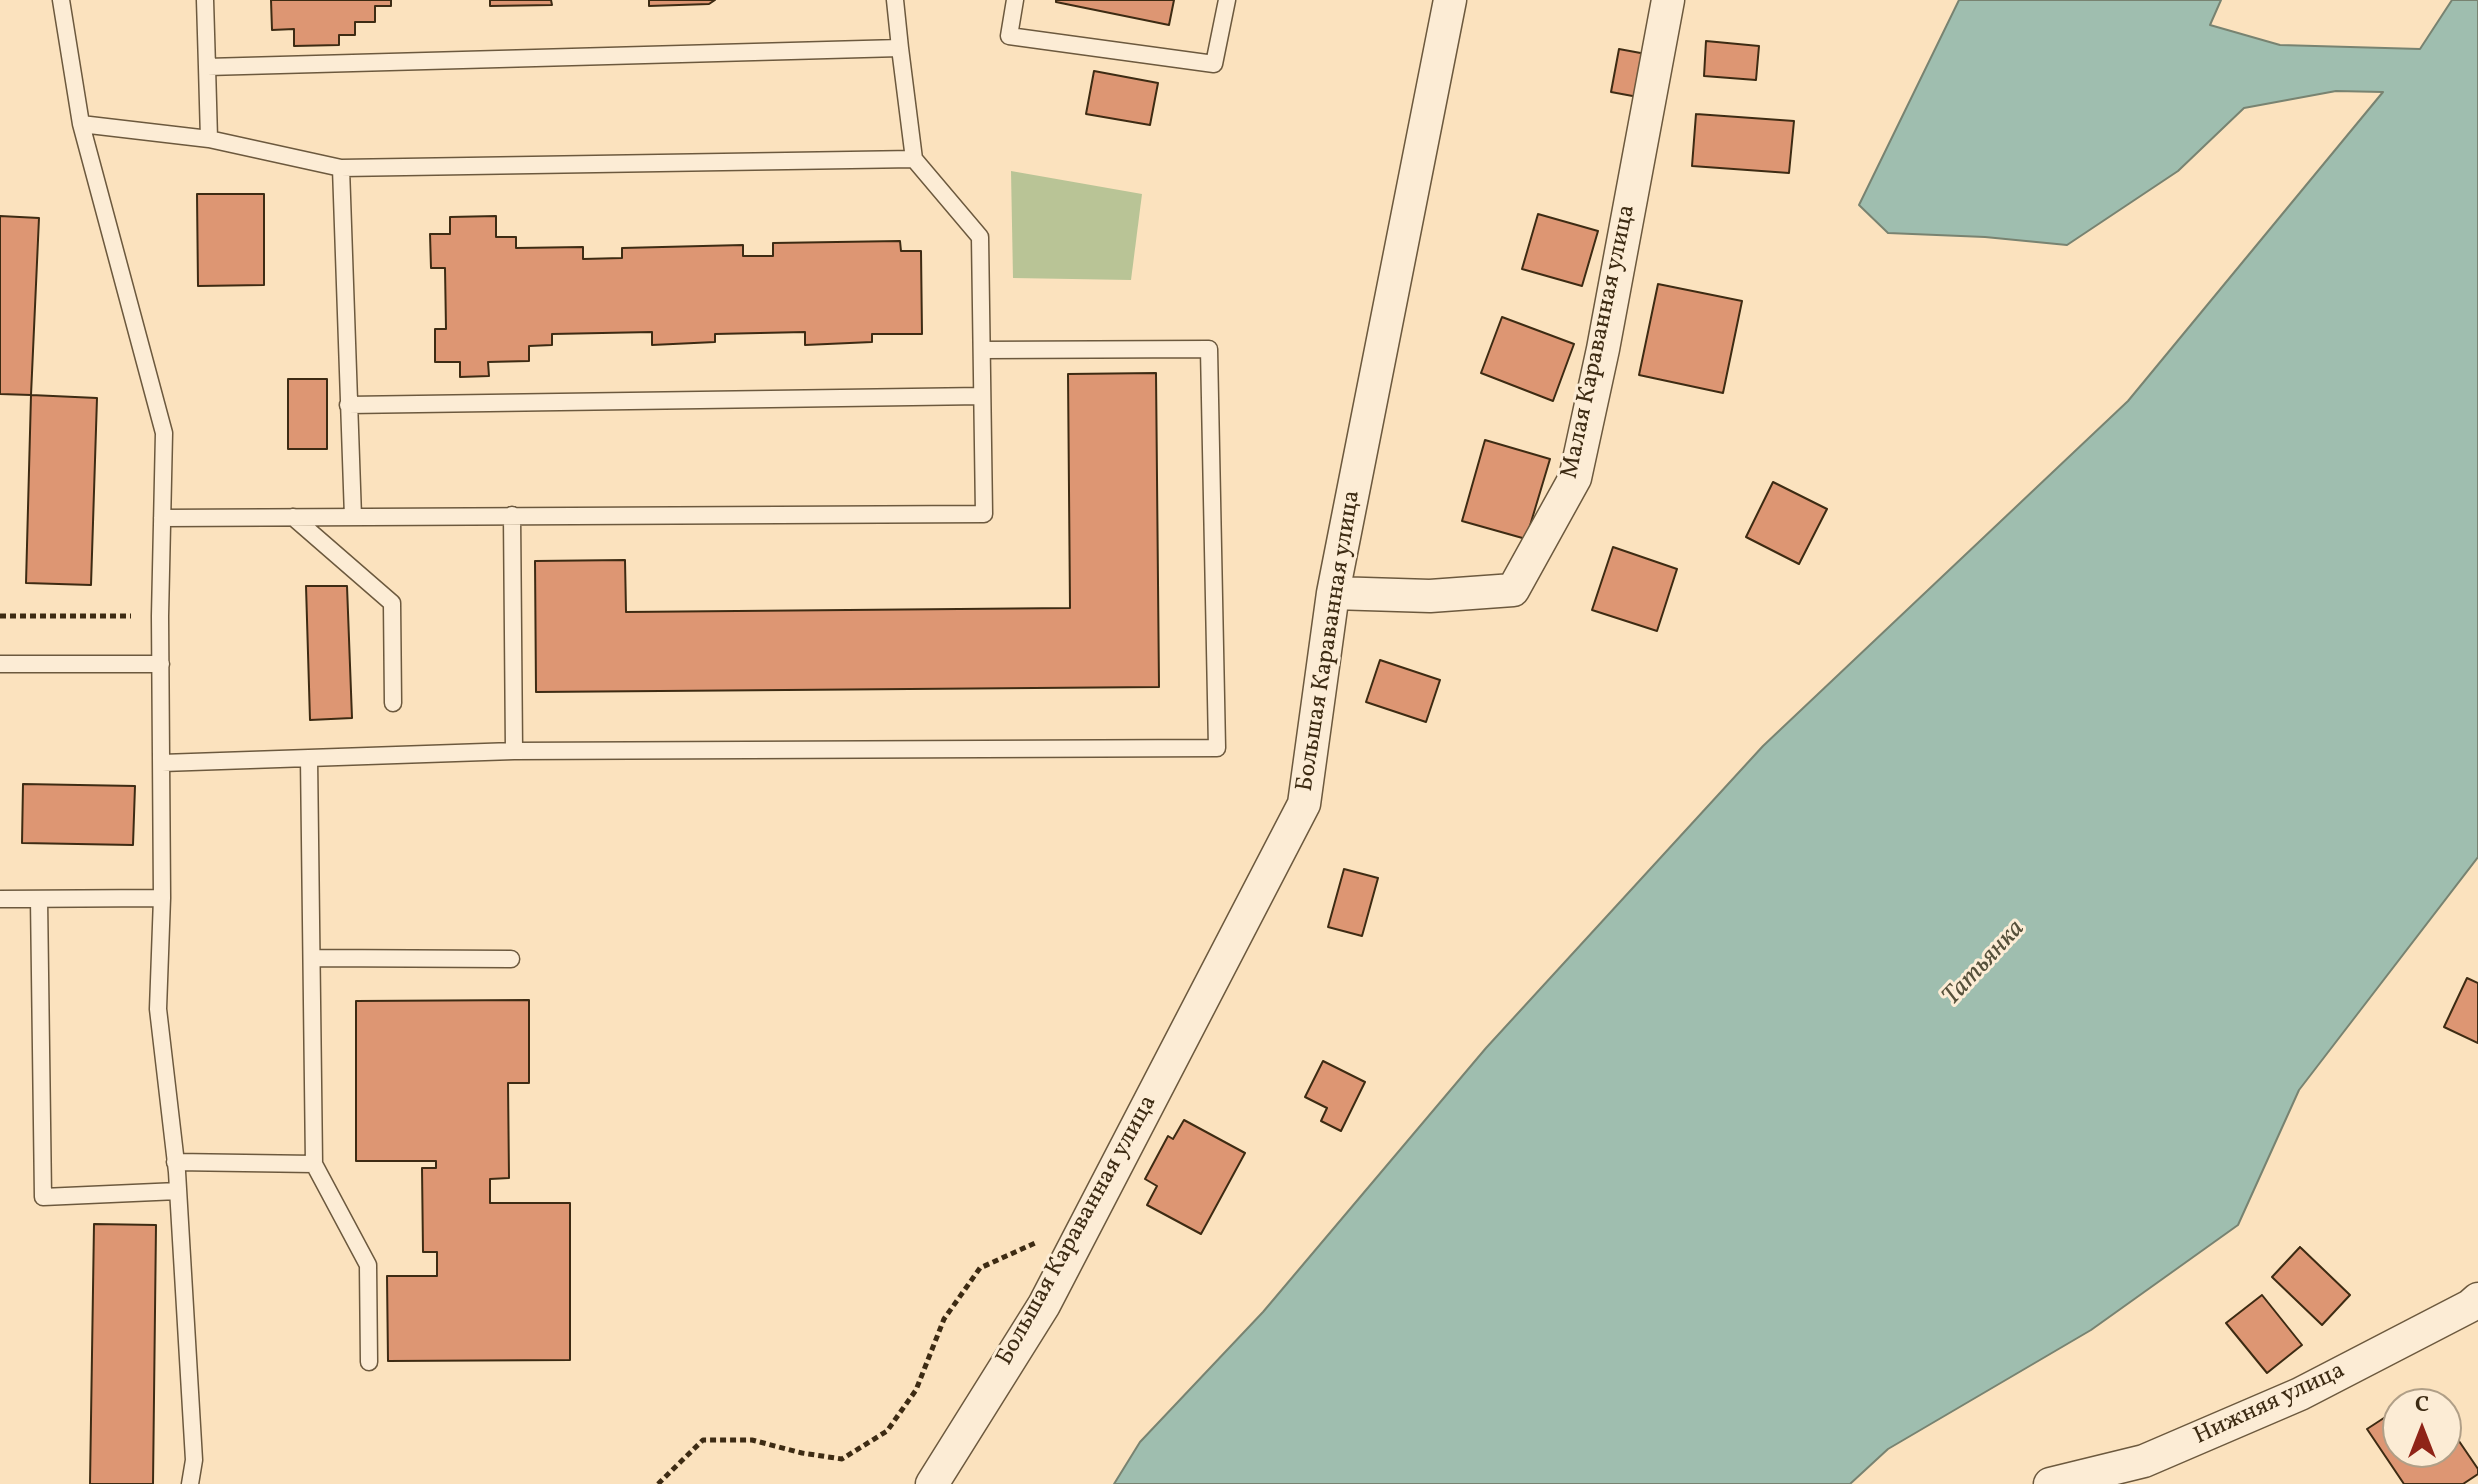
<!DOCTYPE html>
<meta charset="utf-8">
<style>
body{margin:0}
#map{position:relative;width:2478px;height:1484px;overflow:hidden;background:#fbe2be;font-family:Vollkorn,serif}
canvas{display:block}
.north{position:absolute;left:2382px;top:1388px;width:80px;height:80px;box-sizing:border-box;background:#fcecd5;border:2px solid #b09f87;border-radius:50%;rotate:0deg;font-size:22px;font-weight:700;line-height:32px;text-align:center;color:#3d2b13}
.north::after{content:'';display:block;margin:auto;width:28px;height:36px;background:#8f2418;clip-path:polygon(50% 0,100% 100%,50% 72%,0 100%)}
</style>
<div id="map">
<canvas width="2478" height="1484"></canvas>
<div class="north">С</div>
</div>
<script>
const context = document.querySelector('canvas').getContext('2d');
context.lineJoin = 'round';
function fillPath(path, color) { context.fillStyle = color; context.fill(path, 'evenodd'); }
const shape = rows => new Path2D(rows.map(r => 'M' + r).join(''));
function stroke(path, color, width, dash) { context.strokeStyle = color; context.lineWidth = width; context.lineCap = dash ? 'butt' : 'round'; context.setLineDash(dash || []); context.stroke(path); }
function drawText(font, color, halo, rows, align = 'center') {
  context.font = font + ' Vollkorn,serif'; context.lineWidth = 6; context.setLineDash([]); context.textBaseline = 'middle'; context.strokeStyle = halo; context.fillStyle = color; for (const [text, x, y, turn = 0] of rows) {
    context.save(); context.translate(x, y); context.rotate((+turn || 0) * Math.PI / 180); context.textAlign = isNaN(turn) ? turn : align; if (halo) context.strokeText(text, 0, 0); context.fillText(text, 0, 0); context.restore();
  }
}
fillPath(shape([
 [1011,171,1142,194,1131,280,1013,278]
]), '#b9c496');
const water = shape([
 [1959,0,2221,0,2210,25,2280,45,2420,49,2452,0,2478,0,2478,857,2299,1090,2238,1225,2091,1330,1888,1449,1850,1484,1114,1484,1140,1442,1263,1312,1486,1048,1763,746,2128,401,2383,92,2336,91,2244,108,2178,171,2067,245,1985,237,1888,233,1859,205,1959,0]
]);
fillPath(water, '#9fbeaf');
stroke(water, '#788371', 2);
const building = shape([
 [271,0,391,0,391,6,375,6,375,22,355,22,355,35,339,35,339,45,294,46,294,29,272,30,271,0],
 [490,0,551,0,552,5,490,6,490,0],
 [649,0,715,0,709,4,649,6,649,0],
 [1056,0,1174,0,1169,25,1056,2,1056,0],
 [1706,41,1759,46,1756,80,1704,76,1706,41],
 [1619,49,1646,54,1638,97,1611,92,1619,49],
 [1094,71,1158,83,1150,125,1086,114,1094,71],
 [1696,114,1794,121,1789,173,1692,166,1696,114],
 [197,194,264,194,264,285,198,286,197,194],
 [1538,214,1598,231,1582,286,1522,269,1538,214],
 [0,216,39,218,31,395,0,394,0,216],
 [496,216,496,237,516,237,516,248,583,247,583,259,622,258,622,248,743,245,743,256,773,256,773,243,900,241,901,251,921,251,922,334,872,334,872,342,805,345,805,332,715,334,715,342,652,345,652,332,552,334,552,345,529,346,529,361,488,362,489,376,460,377,460,362,435,362,435,329,446,329,445,268,431,268,430,234,450,234,450,217,496,216],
 [1658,284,1742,301,1723,393,1639,375,1658,284],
 [1502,317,1574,344,1553,401,1481,373,1502,317],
 [1156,373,1159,687,536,692,535,561,625,560,626,612,1070,608,1068,374,1156,373],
 [288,379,327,379,327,449,288,449,288,379],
 [31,395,97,398,91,585,26,583,31,395],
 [1485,440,1550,459,1526,539,1462,521,1485,440],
 [1773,482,1827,509,1799,564,1746,537,1773,482],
 [1613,547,1677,569,1657,631,1592,610,1613,547],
 [306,586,347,586,352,718,310,720,306,586],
 [1380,660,1440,680,1426,722,1366,702,1380,660],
 [23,784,135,786,133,845,22,843,23,784],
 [1344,869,1378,878,1362,936,1328,927,1344,869],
 [2467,978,2478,983,2478,1043,2444,1027,2467,978],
 [529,1000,529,1083,508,1083,509,1178,490,1179,490,1203,570,1203,570,1360,388,1361,387,1276,437,1276,437,1252,423,1252,422,1168,436,1168,436,1161,356,1161,356,1001,529,1000],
 [1323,1061,1365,1082,1341,1131,1321,1121,1327,1108,1305,1097,1323,1061],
 [1184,1120,1245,1153,1201,1234,1147,1205,1157,1186,1145,1179,1168,1136,1173,1139,1184,1120],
 [94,1224,156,1225,153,1484,90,1484,94,1224],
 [2300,1247,2350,1295,2322,1325,2272,1277,2300,1247],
 [2262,1295,2302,1345,2267,1373,2226,1323,2262,1295],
 [2390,1414,2398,1425,2398,1452,2446,1452,2446,1422,2478,1469,2478,1474,2463,1484,2404,1484,2367,1429,2390,1414]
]);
fillPath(building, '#dd9673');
stroke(building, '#3d2b13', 2);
const lane = shape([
 [61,0,81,124,164,433,160,616,162,898,158,1009,177,1172,194,1460,190,1484],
 [205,0,207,67],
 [895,0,900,48],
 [1015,0,1009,36,1214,64,1227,0],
 [81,124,209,139,341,168,914,159,980,237,984,514,162,518],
 [209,139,207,67,900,48,914,159],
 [341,168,353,517],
 [348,405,982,396],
 [512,515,514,751],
 [293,517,392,603,393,703],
 [0,664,161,664],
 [162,763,514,751,1217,748,1209,349,982,350],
 [0,899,162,898],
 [39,899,43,1197,178,1191],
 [312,958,511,959],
 [175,1162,314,1164,309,758],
 [314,1164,368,1265,369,1362]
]);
const street = shape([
 [1333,593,1430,596,1513,590,1575,478,1603,349,1668,0],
 [932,1484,1044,1305,1304,804,1333,593,1450,0],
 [2050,1484,2144,1461,2300,1394,2470,1306,2478,1299]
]);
stroke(lane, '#6c593e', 19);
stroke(street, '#6c593e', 35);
stroke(shape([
 [0,616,131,616],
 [658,1484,703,1440,752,1440,802,1453,842,1459,887,1431,916,1390,944,1319,980,1268,1035,1243]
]), '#3d2b13', 5, [6, 4]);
stroke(lane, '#fcecd5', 16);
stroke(street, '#fcecd5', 32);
drawText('24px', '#3d2b13', '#fcecd5', [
 ["Малая Караванная улица",1600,342,-78],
 ["Большая Караванная улица",1330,641,-81],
 ["Большая Караванная улица",1078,1231,-61],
 ["Нижняя улица",2270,1405,-25]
]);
drawText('italic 26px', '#56503a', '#fcecd5', [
 ["Татьянка",1985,964,-47]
]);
</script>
